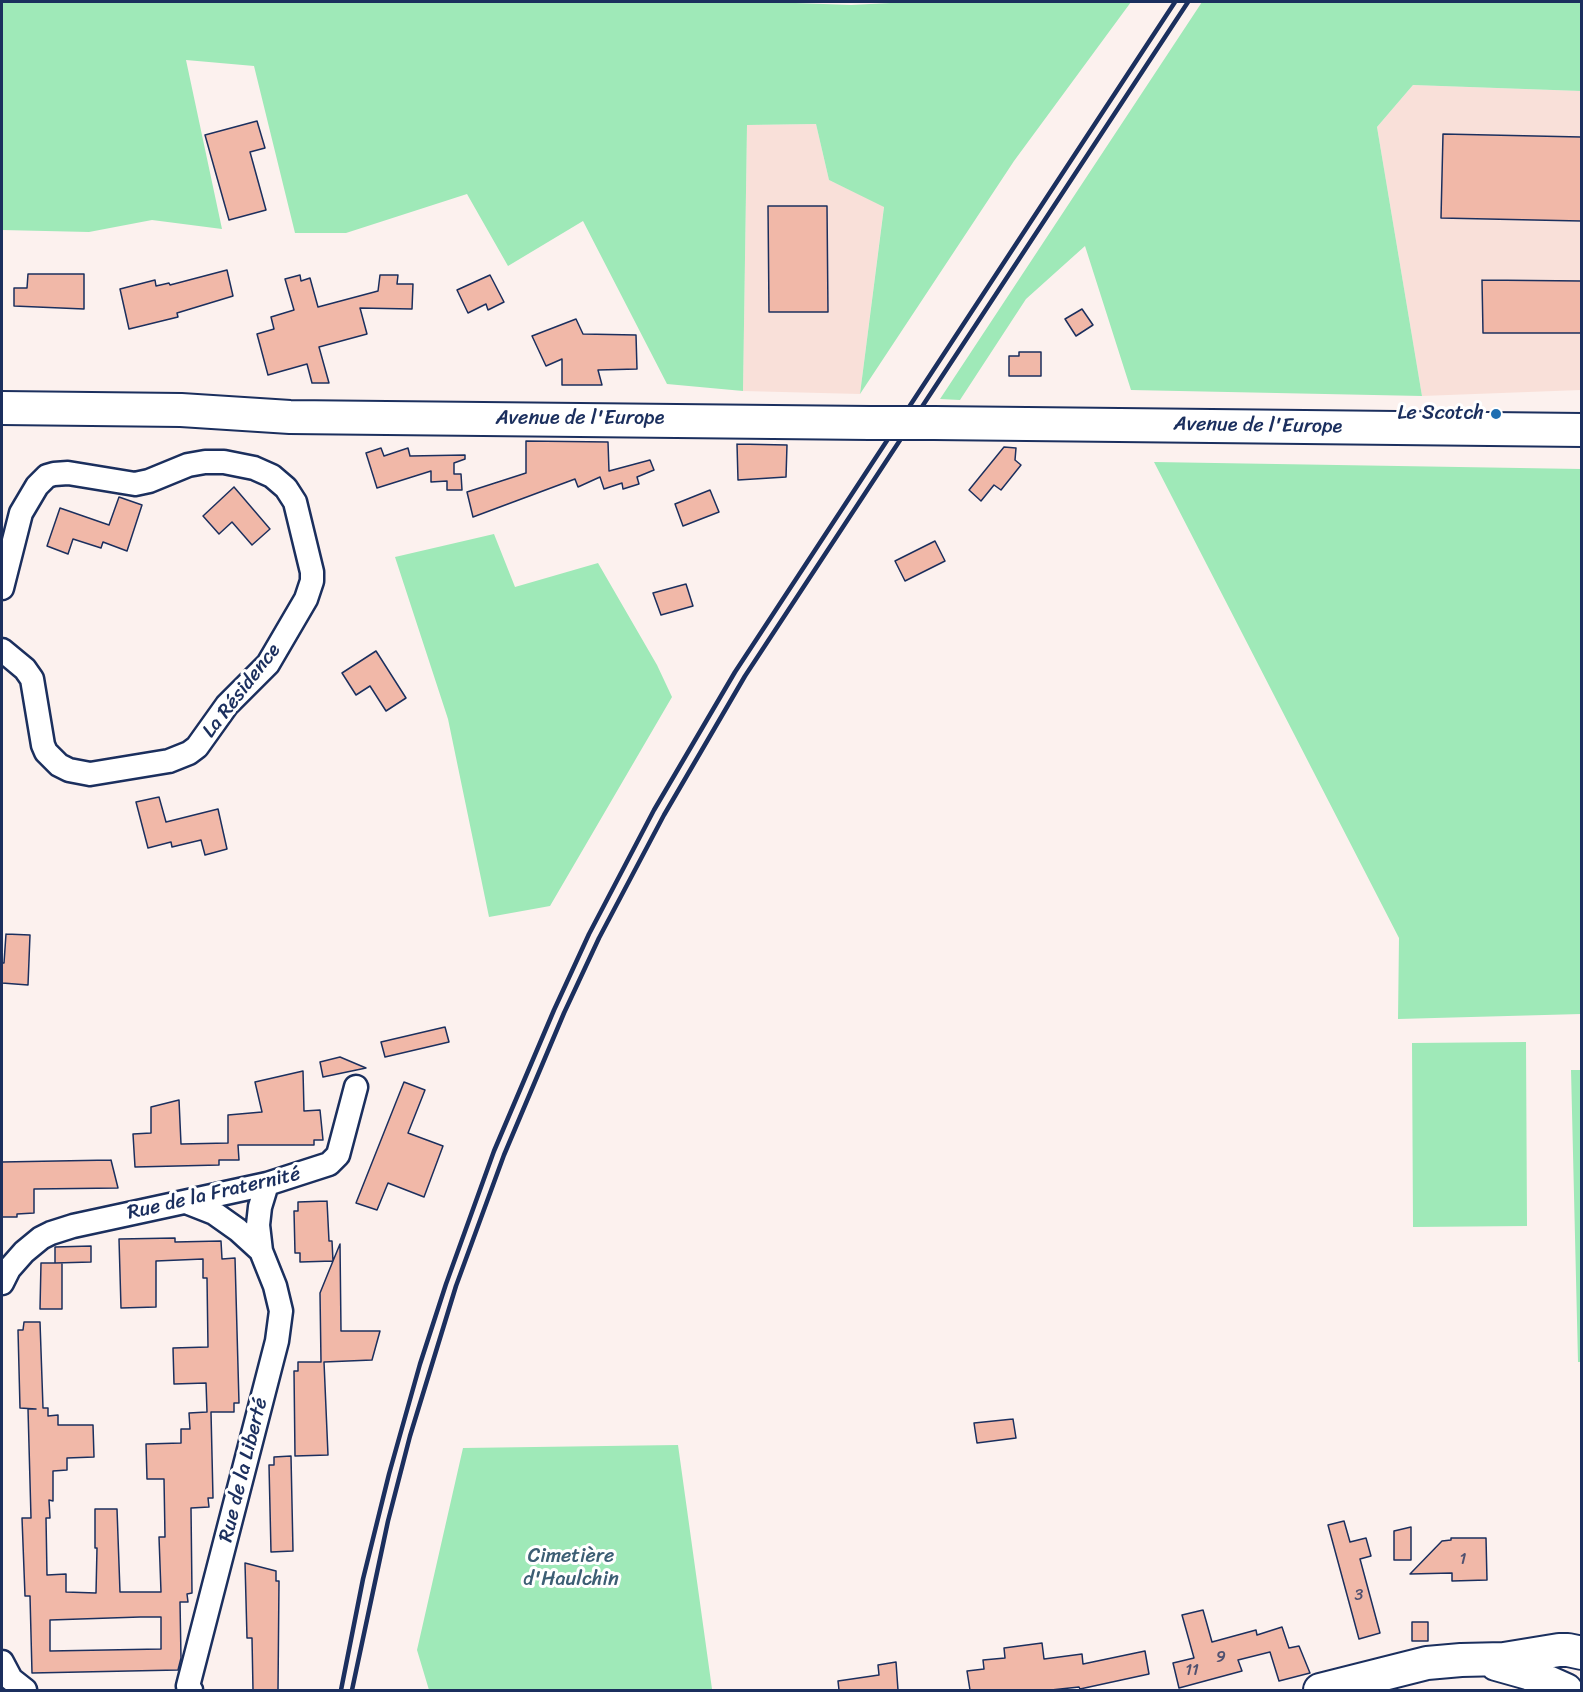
<!DOCTYPE html>
<meta charset="utf-8">
<style>
body{margin:0}
#map{position:relative;width:1583px;height:1692px;overflow:hidden;background:#fcf1ee;font-family:Sriracha,sans-serif}
canvas{display:block}
.frame{position:absolute;inset:0;border:3px solid #1b2f5e;pointer-events:none}
</style>
<div id="map">
<canvas width="1583" height="1692"></canvas>
<div class="frame"></div>
</div>
<script>
const context = document.querySelector('canvas').getContext('2d');
context.lineJoin = 'round';
function fillPath(path, color) { context.fillStyle = color; context.fill(path, 'evenodd'); }
const shape = rows => new Path2D(rows.map(r => 'M' + r).join(''));
function stroke(path, color, width, dash) { context.strokeStyle = color; context.lineWidth = width; context.lineCap = dash ? 'butt' : 'round'; context.setLineDash(dash || []); context.stroke(path); }
function drawText(font, color, halo, rows, align = 'center') {
  context.font = font + ' Sriracha,sans-serif'; context.lineWidth = 6; context.setLineDash([]); context.textBaseline = 'middle'; context.strokeStyle = halo; context.fillStyle = color; for (const [text, x, y, turn = 0] of rows) {
    context.save(); context.translate(x, y); context.rotate((+turn || 0) * Math.PI / 180); context.textAlign = isNaN(turn) ? turn : align; if (halo) context.strokeText(text, 0, 0); context.fillText(text, 0, 0); context.restore();
  }
}
fillPath(shape([
 [1413,85,1581,91,1581,390,1422,396,1377,127],
 [816,124,829,180,884,206,860,394,743,391,747,125]
]), '#f9e0d9');
fillPath(shape([
 [2,2,768,2,851,5,910,2,1131,2,1014,161,860,394,884,207,829,180,816,124,747,125,743,391,667,384,583,221,508,266,467,194,346,233,295,233,254,66,186,60,222,229,152,220,89,232,2,230],
 [1202,2,1581,2,1581,91,1413,85,1377,127,1422,396,1131,390,1085,246,1026,299,960,400,940,399],
 [1154,462,1581,469,1581,1014,1398,1019,1399,938],
 [494,534,515,587,598,563,657,665,672,697,550,906,489,917,448,719,395,557],
 [1526,1042,1527,1226,1413,1227,1412,1043],
 [1571,1070,1582,1070,1581,1362,1578,1362],
 [678,1445,712,1689,729,1689,729,1690,429,1690,417,1650,463,1448]
]), '#9fe9b8');
const building = shape([
 [257,121,265,148,250,152,266,210,229,220,205,135,257,121],
 [1443,134,1581,137,1581,221,1441,218,1443,134],
 [768,206,827,206,828,312,769,312,768,206],
 [227,270,233,296,177,313,178,317,129,329,120,289,155,280,156,286,169,283,170,285,227,270],
 [28,274,84,274,84,309,14,306,14,288,27,288,28,274],
 [300,275,301,281,310,278,318,307,378,291,380,275,398,275,397,284,413,284,412,309,360,308,367,334,319,347,329,383,312,383,307,364,268,375,257,334,274,329,271,317,294,310,285,279,300,275],
 [490,275,504,302,488,310,486,304,468,313,457,290,490,275],
 [1482,280,1581,281,1581,333,1483,333,1482,280],
 [1082,309,1093,325,1076,336,1065,319,1082,309],
 [576,319,583,334,636,335,637,369,598,370,602,385,562,385,562,359,546,366,532,336,576,319],
 [1019,352,1041,352,1041,376,1009,376,1009,356,1019,356,1019,352],
 [526,441,608,442,609,471,650,460,654,470,637,477,639,484,623,489,622,483,604,489,600,477,578,487,575,479,473,517,467,492,526,473,526,441],
 [737,444,787,445,786,477,738,480,737,444],
 [1004,447,1016,448,1015,460,1021,465,1001,490,994,485,981,501,969,490,1004,447],
 [381,448,384,456,408,448,410,456,465,455,465,459,454,463,454,474,461,474,462,490,447,490,447,481,431,482,431,471,377,488,366,453,381,448],
 [234,487,270,529,252,545,232,522,219,534,203,516,234,487],
 [710,490,719,512,683,526,675,504,710,490],
 [119,497,142,505,127,551,103,542,101,548,73,539,68,554,47,546,60,508,109,525,119,497],
 [935,541,945,561,905,581,895,561,935,541],
 [686,584,693,606,661,615,653,593,686,584],
 [376,651,406,698,386,711,370,686,356,695,342,673,376,651],
 [159,797,166,822,218,809,227,849,205,855,201,840,172,847,171,842,148,848,136,802,159,797],
 [6,934,30,935,28,985,2,983,2,963,4,963,6,934],
 [445,1027,449,1042,385,1057,381,1042,445,1027],
 [340,1057,366,1068,323,1077,320,1062,340,1057],
 [303,1071,304,1111,320,1110,323,1140,314,1140,314,1145,238,1145,239,1160,219,1160,219,1165,135,1167,133,1134,151,1133,151,1107,179,1100,181,1144,228,1143,228,1115,262,1112,255,1082,303,1071],
 [404,1082,425,1090,408,1133,443,1146,424,1197,388,1183,377,1210,356,1203,404,1082],
 [111,1160,118,1188,34,1189,34,1213,17,1214,17,1217,2,1217,2,1162,111,1160],
 [327,1201,329,1241,332,1241,333,1261,340,1244,341,1331,380,1331,372,1360,324,1362,328,1455,295,1456,294,1371,298,1371,298,1362,321,1362,320,1293,333,1261,300,1262,300,1253,295,1253,294,1211,298,1211,298,1202,327,1201],
 [175,1238,175,1242,221,1241,222,1259,235,1258,239,1403,234,1403,234,1412,211,1412,213,1498,208,1498,209,1507,191,1508,192,1593,187,1594,188,1602,180,1602,181,1658,178,1670,32,1673,30,1596,25,1596,22,1518,31,1518,28,1409,36,1409,20,1408,18,1330,23,1330,24,1322,40,1322,43,1408,48,1408,48,1416,58,1415,58,1425,93,1425,94,1457,67,1458,67,1470,53,1471,53,1501,49,1500,50,1518,46,1518,47,1575,66,1574,66,1592,96,1593,97,1548,95,1548,95,1509,117,1509,120,1592,161,1592,159,1537,165,1537,164,1479,147,1479,146,1444,181,1443,181,1429,190,1429,189,1413,207,1412,206,1383,174,1384,173,1348,208,1347,207,1278,203,1278,203,1259,156,1261,156,1307,121,1308,119,1239,175,1238],
 [140,1617,161,1617,161,1649,50,1651,50,1620,140,1617],
 [91,1246,91,1262,55,1263,55,1247,91,1246],
 [41,1263,62,1263,62,1309,40,1309,41,1263],
 [1013,1419,1016,1438,977,1443,974,1423,1013,1419],
 [291,1456,293,1551,271,1552,269,1465,274,1465,274,1457,291,1456],
 [1344,1521,1350,1542,1366,1538,1371,1556,1360,1559,1380,1633,1359,1639,1328,1525,1344,1521],
 [1411,1527,1411,1560,1394,1560,1394,1531,1411,1527],
 [1451,1538,1486,1538,1487,1580,1452,1581,1452,1573,1410,1574,1442,1541,1451,1540,1451,1538],
 [245,1563,276,1571,276,1581,279,1581,278,1690,253,1690,252,1638,247,1638,245,1563],
 [1203,1610,1212,1642,1256,1630,1257,1635,1282,1627,1289,1648,1299,1646,1310,1673,1279,1681,1270,1652,1238,1660,1242,1671,1179,1688,1173,1663,1194,1658,1182,1615,1203,1610],
 [1412,1622,1428,1622,1428,1641,1412,1641,1412,1622],
 [1042,1643,1044,1659,1082,1654,1083,1664,1145,1651,1149,1674,1080,1689,1079,1687,1051,1690,970,1690,967,1671,984,1669,983,1660,1005,1658,1004,1648,1042,1643],
 [896,1662,898,1690,839,1690,838,1681,879,1675,878,1665,896,1662]
]);
fillPath(building, '#f1b8a8');
stroke(building, '#1b2f5e', 1.5);
const street = shape([
 [2,588,21,513,37,486,47,476,54,474,68,473,135,484,149,481,188,465,205,462,224,462,254,468,272,476,286,488,295,502,312,572,312,581,306,599,268,664,227,705,197,747,189,753,169,761,90,774,69,770,59,765,46,752,43,745,32,679,25,669,2,650],
 [186,1202,214,1213,238,1230,261,1251,275,1286,281,1311,277,1341,188,1686,191,1690],
 [261,1251,258,1225,260,1207,267,1184],
 [2,1283,9,1269,24,1252,41,1238,51,1233,73,1226,267,1184,329,1164,338,1155,356,1087],
 [2,1662,11,1679,25,1690]
]);
const secondary = shape([
 [2,408,181,410,290,417,870,423],
 [934,423,1582,430],
 [1496,1664,1528,1673,1566,1690],
 [1320,1690,1427,1663,1461,1660,1504,1659,1559,1650,1568,1650,1582,1653]
]);
stroke(street, '#1b2f5e', 27);
stroke(secondary, '#1b2f5e', 36);
stroke(street, '#fff', 22);
stroke(secondary, '#fff', 32);
stroke(shape([
 [341,1690,363,1579,389,1474,420,1364,446,1284,494,1151,554,1010,589,934,654,810,735,672,1175,2],
 [352,1690,388,1521,410,1436,456,1286,504,1155,564,1013,599,938,664,815,745,676,1188,2]
]), '#1b2f5e', 4.5);
const secondaryBridge = shape([
 [870,423,934,423]
]);
stroke(secondaryBridge, '#1b2f5e', 36, []);
stroke(secondaryBridge, '#fff', 32);
for (const [x, y, r, color] of [
 [1496,414,6,"#1f6fb2"]
]) { const dot = new Path2D(); dot.arc(x, y, r, 0, 2 * Math.PI); context.fillStyle = color; context.fill(dot); stroke(dot, '#fff', 2); }
drawText('16px', '#505170', null, [
 ["1",1463,1560],
 ["3",1359,1596],
 ["9",1221,1658],
 ["11",1192,1671]
]);
drawText('20px', '#1b2f5e', '#fff', [
 ["Le Scotch",1484,414]
], 'right');
drawText('20px', '#1b2f5e', '#fff', [
 ["Avenue de l'Europe",580,419],
 ["Avenue de l'Europe",1258,426,1],
 ["La Résidence",242,691,-52],
 ["Rue de la Fraternité",214,1194,-13],
 ["Rue de la Liberté",244,1470,-76]
]);
drawText('20px', '#3c5e74', '#fff', [
 ["Cimetière",571,1557],
 ["d'Haulchin",571,1580]
]);
</script>
